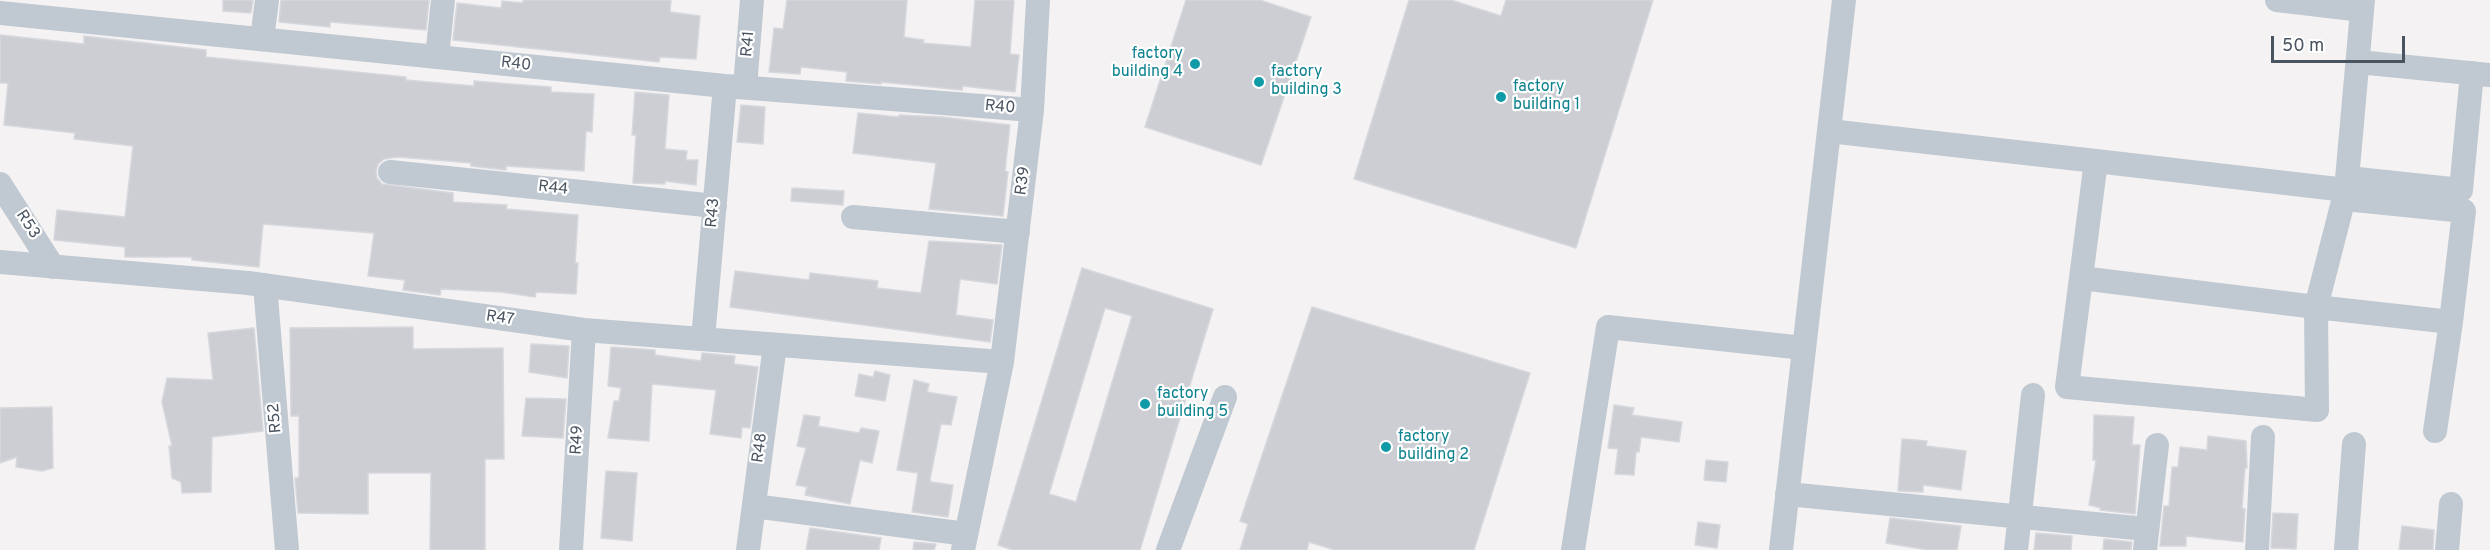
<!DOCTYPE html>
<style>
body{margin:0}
#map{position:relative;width:2490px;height:550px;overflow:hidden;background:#f4f2f2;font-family:Overpass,sans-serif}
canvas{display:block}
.scale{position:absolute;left:2271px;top:36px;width:134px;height:27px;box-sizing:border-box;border:3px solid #495460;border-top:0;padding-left:8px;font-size:18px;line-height:21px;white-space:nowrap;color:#495460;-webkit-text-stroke:4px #fff;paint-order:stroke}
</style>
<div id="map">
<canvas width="2490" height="550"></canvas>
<div class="scale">50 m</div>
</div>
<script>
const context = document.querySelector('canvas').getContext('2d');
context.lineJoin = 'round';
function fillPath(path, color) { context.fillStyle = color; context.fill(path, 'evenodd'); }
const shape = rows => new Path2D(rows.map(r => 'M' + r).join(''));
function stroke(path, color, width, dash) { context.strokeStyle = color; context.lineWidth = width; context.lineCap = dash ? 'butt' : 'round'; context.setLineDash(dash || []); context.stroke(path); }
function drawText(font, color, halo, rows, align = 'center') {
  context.font = font + ' Overpass,sans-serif'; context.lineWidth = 4.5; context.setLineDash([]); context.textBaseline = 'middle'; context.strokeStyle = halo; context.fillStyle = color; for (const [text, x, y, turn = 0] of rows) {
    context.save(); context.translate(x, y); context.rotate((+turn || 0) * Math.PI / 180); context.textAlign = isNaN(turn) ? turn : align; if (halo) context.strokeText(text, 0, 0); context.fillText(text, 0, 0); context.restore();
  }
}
const building = shape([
 [223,0,253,0,251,13,223,11,223,0],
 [281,0,429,0,426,30,330,22,330,27,279,22,281,0],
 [523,0,671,0,670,12,700,16,696,59,660,57,659,62,453,40,457,3,501,8,502,1,523,3,523,0],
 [787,0,907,0,904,37,924,40,923,43,971,47,975,0,1014,0,1010,54,1019,55,1015,92,963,86,962,90,881,82,881,84,846,81,847,72,801,67,800,74,769,72,774,28,783,29,787,0],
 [1186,0,1260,0,1311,17,1261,165,1145,127,1186,0],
 [1409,0,1451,0,1501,16,1506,0,1653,0,1576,248,1354,179,1409,0],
 [0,35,84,44,84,36,206,50,206,57,406,77,406,80,474,86,474,81,511,84,551,87,551,92,594,94,592,132,586,131,584,171,506,166,506,170,471,166,471,163,398,157,384,159,378,164,376,171,377,178,382,184,453,193,453,202,507,205,506,209,578,215,575,263,578,263,576,294,536,292,535,297,501,292,441,289,440,295,403,290,405,280,368,276,374,233,263,224,259,267,192,260,192,257,125,257,125,247,54,240,57,210,125,217,133,146,74,139,75,133,4,125,8,83,0,83,0,35],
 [635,92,669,95,665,149,687,151,686,160,698,160,696,185,665,181,665,184,633,183,636,135,632,135,635,92],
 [741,105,765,107,763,144,737,142,741,105],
 [858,113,899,117,899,115,942,117,1010,125,1005,171,1008,172,1003,216,929,209,936,163,853,153,858,113],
 [792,188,844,191,843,205,791,201,792,188],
 [929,241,1002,245,997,284,960,279,956,315,993,320,990,342,730,307,735,271,809,280,810,273,878,281,877,288,921,293,929,241],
 [1082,268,1213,309,1140,550,1013,550,998,545,1082,268],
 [1105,308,1132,316,1076,502,1049,494,1105,308],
 [1312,307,1530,373,1474,550,1335,550,1309,542,1307,550,1240,550,1248,524,1240,521,1312,307],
 [413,327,413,349,503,348,504,459,485,459,485,550,430,550,431,473,368,473,368,514,298,513,295,478,299,478,299,416,291,416,290,328,413,327],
 [254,328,263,431,212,437,211,492,182,493,181,482,172,478,169,446,172,446,162,402,167,378,213,380,208,333,254,328],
 [531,344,569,346,567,378,529,372,531,344],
 [611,347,655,350,655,355,701,361,702,353,735,356,734,364,758,367,750,428,742,427,741,438,710,434,716,390,652,384,649,441,608,438,614,401,619,401,621,388,608,386,611,347],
 [875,371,890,375,885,401,855,396,859,374,873,377,875,371],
 [914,380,929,384,927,392,957,397,951,425,941,424,930,479,931,482,953,485,948,517,912,512,918,473,897,470,914,380],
 [526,398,566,399,563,438,522,436,526,398],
 [1614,405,1634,408,1632,415,1682,422,1679,442,1641,437,1639,452,1636,452,1634,475,1615,474,1618,449,1608,448,1614,405],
 [52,407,53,468,42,471,16,467,17,457,0,463,0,408,52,407],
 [804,415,820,417,818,426,859,433,861,428,879,431,872,463,860,460,850,504,805,495,807,487,796,485,806,448,797,446,804,415],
 [2094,415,2134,417,2132,445,2140,445,2135,514,2100,510,2101,508,2089,505,2096,460,2093,460,2094,415],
 [2208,436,2246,441,2247,468,2245,468,2242,508,2245,509,2243,542,2186,536,2186,546,2160,546,2164,506,2169,506,2172,467,2178,467,2180,447,2207,450,2208,436],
 [1902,439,1927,441,1926,446,1966,451,1961,490,1923,485,1923,492,1898,491,1902,439],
 [1706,460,1728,462,1726,482,1704,480,1706,460],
 [606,471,637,473,632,541,601,538,606,471],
 [2273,513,2298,514,2296,549,2271,548,2273,513],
 [1890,518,1961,526,1957,550,1928,550,1886,543,1890,518],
 [1698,522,1720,525,1717,548,1695,545,1698,522],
 [2402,526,2434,530,2433,550,2399,550,2402,526],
 [810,528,881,538,879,550,806,550,810,528],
 [2036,533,2072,536,2071,550,2034,550,2036,533],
 [2104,539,2132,542,2131,550,2103,550,2104,539],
 [914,542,936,544,934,550,913,550,914,542]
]);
fillPath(building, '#ccced4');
stroke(building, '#d6d8dd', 1.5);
stroke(shape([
 [2277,0,2362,10],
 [0,13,725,86,1032,110],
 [262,39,267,0],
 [437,57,443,0],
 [2358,62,2490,75],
 [745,87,752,0],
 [1829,131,2096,161,2346,190,2316,307,2317,410,2067,387,2096,161],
 [390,172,715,206],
 [2348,178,2461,190,2472,73],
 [0,184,53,267],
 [2346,190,2363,0],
 [2345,199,2464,211,2451,322],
 [853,217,1018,232],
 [0,262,248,283,584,330,1002,362],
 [2081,278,2316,307,2451,322,2435,431],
 [265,285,287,550],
 [703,339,725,86],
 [1787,494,2146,529],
 [754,506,966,534],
 [571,550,584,330],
 [748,550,775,345],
 [963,550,1002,362,1032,110,1038,0],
 [1168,550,1225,397],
 [1573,550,1608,327,1804,348],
 [1781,550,1844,0],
 [2016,550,2033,395],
 [2145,550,2157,445],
 [2257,550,2263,437],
 [2346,550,2354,444],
 [2447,550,2451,504]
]), '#c0c8d1', 24);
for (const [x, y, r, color] of [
 [1195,64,6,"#0f9aa8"],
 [1259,82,6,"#0f9aa8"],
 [1501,97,6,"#0f9aa8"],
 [1145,404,6,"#0f9aa8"],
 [1386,447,6,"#0f9aa8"]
]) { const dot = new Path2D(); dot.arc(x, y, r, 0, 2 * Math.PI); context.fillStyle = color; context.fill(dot); stroke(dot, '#fff', 2); }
drawText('16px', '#495460', '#fff', [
 ["R41",749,44,-85],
 ["R40",516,65,6],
 ["R40",1000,108,5],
 ["R39",1024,181,-83],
 ["R44",553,189,6],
 ["R43",714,213,-85],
 ["R53",27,225,57],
 ["R47",500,319,8],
 ["R52",276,418,-95],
 ["R49",578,440,-87],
 ["R48",761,448,-82]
]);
drawText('16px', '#0d838f', '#fff', [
 ["factory",1183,55,"right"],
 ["building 4",1183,73,"right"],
 ["factory",1271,73],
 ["building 3",1271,91],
 ["factory",1513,88],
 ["building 1",1513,106],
 ["factory",1157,395],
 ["building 5",1157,413],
 ["factory",1398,438],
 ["building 2",1398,456]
], 'left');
</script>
